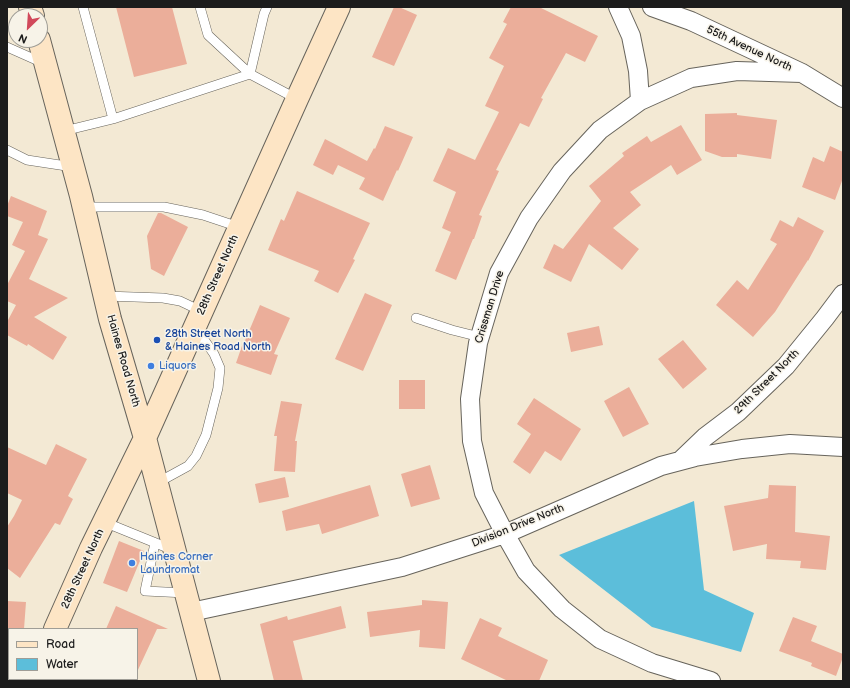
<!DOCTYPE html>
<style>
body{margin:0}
#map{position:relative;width:850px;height:688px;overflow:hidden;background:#f3e9d4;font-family:"Balsamiq Sans",sans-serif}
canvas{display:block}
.frame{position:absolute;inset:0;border:8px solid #1c1c1c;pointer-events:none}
.legend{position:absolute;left:8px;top:628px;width:130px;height:52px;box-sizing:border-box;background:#f7f3e8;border:1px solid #9f9d96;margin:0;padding:5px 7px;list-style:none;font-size:12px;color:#1c1c1c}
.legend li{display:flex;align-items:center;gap:8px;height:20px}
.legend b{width:20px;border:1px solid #9f9d96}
.north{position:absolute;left:8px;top:8px;width:40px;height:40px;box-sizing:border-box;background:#f7f3e8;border:1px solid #9f9d96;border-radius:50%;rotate:205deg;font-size:11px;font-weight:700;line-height:16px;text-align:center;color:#1c1c1c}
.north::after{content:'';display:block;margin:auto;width:14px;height:18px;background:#d1495b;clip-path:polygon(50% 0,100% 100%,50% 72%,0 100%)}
</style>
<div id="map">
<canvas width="850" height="688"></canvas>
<div class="frame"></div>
<ul class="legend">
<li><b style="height:5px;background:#fde5c5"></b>Road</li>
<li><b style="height:11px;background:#5cbeda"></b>Water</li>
</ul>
<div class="north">N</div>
</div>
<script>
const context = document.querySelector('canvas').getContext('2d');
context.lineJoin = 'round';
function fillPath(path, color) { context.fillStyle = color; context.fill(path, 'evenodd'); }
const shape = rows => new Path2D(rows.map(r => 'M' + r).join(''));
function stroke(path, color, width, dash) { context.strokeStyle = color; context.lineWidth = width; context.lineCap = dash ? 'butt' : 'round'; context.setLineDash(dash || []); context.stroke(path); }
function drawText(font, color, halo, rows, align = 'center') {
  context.font = font + ' "Balsamiq Sans",sans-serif'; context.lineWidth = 3; context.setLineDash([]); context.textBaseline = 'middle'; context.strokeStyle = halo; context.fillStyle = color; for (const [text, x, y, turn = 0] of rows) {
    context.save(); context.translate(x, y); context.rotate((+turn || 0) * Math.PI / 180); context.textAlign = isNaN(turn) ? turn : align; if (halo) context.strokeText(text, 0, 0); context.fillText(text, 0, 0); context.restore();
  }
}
fillPath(shape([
 [694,501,704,590,754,613,741,652,652,627,559,555]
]), '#5cbeda');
fillPath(shape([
 [116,7,172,7,187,64,134,77],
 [394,7,399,7,417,15,394,66,372,57],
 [511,7,539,7,598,36,585,62,566,53,541,98,543,99,529,127,520,123,496,170,499,171,479,215,482,216,474,239,473,239,456,280,435,271,451,232,442,228,456,192,433,181,448,148,475,160,499,112,485,106,504,66,489,58,507,24,503,22],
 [737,113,737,115,777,120,771,159,737,154,737,157,722,157,705,151,705,114],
 [681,125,702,160,677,175,671,165,630,192,641,205,613,228,639,249,622,270,589,244,571,282,543,268,554,244,563,249,601,201,589,186,624,156,622,153,647,136,651,142],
 [385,126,413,137,402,162,398,171,397,170,383,201,359,189,365,178,338,165,333,175,313,165,325,139,367,161,374,148,375,149],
 [830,146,843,152,843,178,835,200,802,187,813,157,824,162],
 [297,191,370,223,353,259,355,260,338,293,314,281,319,271,268,250,281,219,284,221],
 [11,196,47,211,38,235,48,239,29,279,68,298,34,317,67,337,53,360,28,344,27,346,7,335,7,322,16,305,7,301,7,285,25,251,12,245,23,222,7,216,7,206],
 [158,213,161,213,188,227,164,276,151,269,147,236],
 [798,217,824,231,808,261,808,260,775,312,753,337,716,305,737,280,748,290,777,244,770,240,780,220,793,227],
 [365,293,392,305,363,371,335,359],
 [260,305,290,318,274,354,278,355,271,375,236,363,243,343,244,343],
 [599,326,603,345,571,352,567,333],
 [683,340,707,369,683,389,658,359],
 [399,380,425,380,425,409,399,409],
 [629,387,649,424,623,437,604,401],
 [534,398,581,429,561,461,545,451,530,474,513,462,531,434,517,424],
 [281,401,302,404,295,441,297,441,295,472,274,471,277,436,274,436],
 [56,444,87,459,68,496,73,499,60,525,55,523,20,578,7,568,7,527,14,516,22,500,7,493,7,447,46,465],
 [430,465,440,499,411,507,401,474],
 [285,477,289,497,259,503,255,484],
 [370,485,379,516,322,534,319,524,286,531,282,511],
 [769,485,796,486,795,532,830,536,826,570,800,568,801,561,766,559,767,544,733,551,724,506,768,498],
 [119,541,144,551,127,592,103,583],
 [422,600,448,602,445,649,419,647,420,630,370,637,367,612,422,605],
 [7,601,26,602,24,629,7,629],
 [116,606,168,629,157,629,137,672,137,629,106,629],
 [341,606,346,628,293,641,303,681,274,681,260,624,287,616,288,620],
 [793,617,817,626,811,641,843,654,843,657,836,676,811,666,812,663,779,651],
 [480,618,502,628,498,636,548,660,539,681,508,681,461,659]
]), '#ebae9a');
const lane = shape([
 [83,7,113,119,250,74,297,99],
 [200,7,208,35,250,74,264,14,267,7],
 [7,47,43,63],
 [64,131,113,119],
 [7,150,27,160,73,167],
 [84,207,164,207,203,215,239,227],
 [105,296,163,298,180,301,201,311],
 [416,318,452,330,480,337],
 [157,483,188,466,196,456,206,435,218,388,220,368,214,354,205,341,193,331],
 [104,522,173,550],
 [155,543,145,591,186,593]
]);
const street = shape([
 [618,7,631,36,638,71,640,101],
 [652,7,691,21,802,73,843,98],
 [681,460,705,437,738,412,786,366,825,318,843,294],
 [191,612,402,567,505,534,661,466,695,457,742,449,790,444,843,447],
 [7,671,9,672],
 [711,681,652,663,600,639,562,609,526,571,505,534,484,493,472,441,470,399,478,343,499,273,529,218,562,171,600,130,640,101,691,78,737,71,802,73]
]);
const secondary = shape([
 [30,7,33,16],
 [39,40,81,196,110,319,145,438,209,681],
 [55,629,91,548,145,438,297,99,339,7],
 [31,681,32,679]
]);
stroke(lane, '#67645c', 10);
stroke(street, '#67645c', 20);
stroke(secondary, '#67645c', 24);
stroke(lane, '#fff', 9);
stroke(street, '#fff', 18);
stroke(secondary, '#fde5c5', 22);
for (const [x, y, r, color] of [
 [157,340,4,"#1a4fb4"],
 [151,366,4,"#3f7fe0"],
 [132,563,4,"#3f7fe0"]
]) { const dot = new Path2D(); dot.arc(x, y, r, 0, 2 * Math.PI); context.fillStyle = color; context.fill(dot); stroke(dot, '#f7f3e8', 1.5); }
drawText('11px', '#1c1c1c', '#f7f3e8', [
 ["55th Avenue North",749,49,25],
 ["28th Street North",218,275,-66],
 ["Crissman Drive",490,307,-73],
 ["Haines Road North",123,361,74],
 ["29th Street North",767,382,-45],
 ["Division Drive North",518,526,-22],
 ["28th Street North",83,569,-65]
]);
drawText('11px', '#164399', '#f7f3e8', [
 ["28th Street North",165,334],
 ["& Haines Road North",165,347]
], 'left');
drawText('11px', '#366cbe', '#f7f3e8', [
 ["Liquors",159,366],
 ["Haines Corner",140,557],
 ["Laundromat",140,570]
], 'left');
</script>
